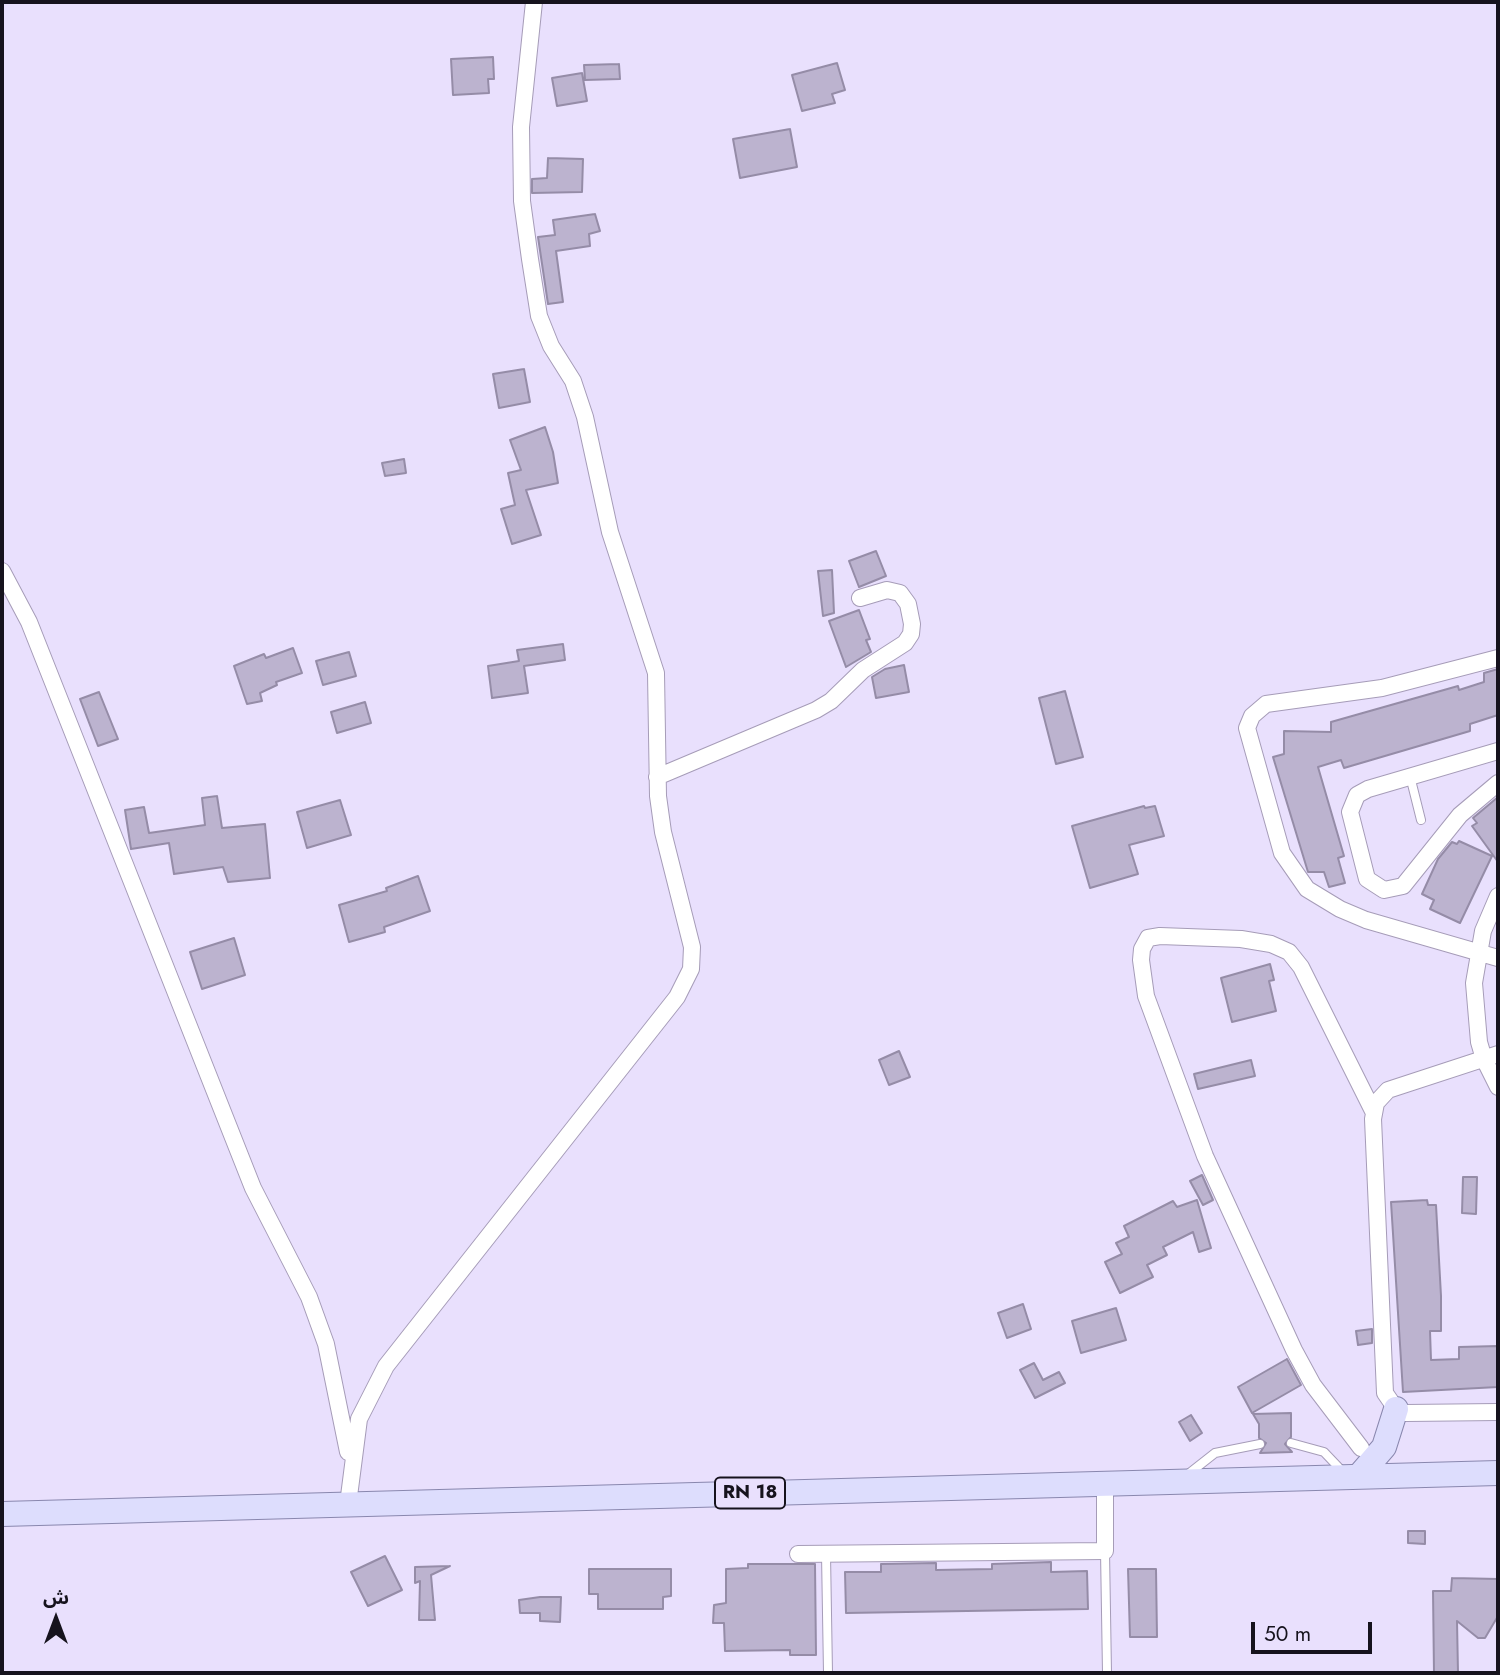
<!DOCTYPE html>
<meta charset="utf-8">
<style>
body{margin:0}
#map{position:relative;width:1500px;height:1675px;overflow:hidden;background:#e9e0fd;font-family:Jost,"Noto Sans Arabic",sans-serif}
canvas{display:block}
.frame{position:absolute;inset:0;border:4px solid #16131d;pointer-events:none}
.north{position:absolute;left:21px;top:1584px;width:70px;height:70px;-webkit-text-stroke:5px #e9e0fd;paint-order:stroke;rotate:0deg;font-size:19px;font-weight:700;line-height:28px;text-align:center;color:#16131d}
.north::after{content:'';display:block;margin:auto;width:24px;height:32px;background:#16131d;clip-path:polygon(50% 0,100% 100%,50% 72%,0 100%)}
.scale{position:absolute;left:1251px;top:1622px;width:121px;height:32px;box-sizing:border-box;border:4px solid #16131d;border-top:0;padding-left:9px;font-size:21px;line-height:24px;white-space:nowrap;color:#16131d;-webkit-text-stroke:5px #e9e0fd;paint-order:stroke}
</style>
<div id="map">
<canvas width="1500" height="1675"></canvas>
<div class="frame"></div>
<div class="north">ش</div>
<div class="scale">50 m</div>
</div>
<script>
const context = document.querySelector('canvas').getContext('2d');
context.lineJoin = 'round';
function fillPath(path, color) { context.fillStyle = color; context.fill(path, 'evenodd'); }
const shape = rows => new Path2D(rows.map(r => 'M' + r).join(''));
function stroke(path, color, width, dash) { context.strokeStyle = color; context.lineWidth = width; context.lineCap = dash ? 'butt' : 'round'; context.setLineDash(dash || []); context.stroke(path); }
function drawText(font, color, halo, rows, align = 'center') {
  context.font = font + ' Jost,sans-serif'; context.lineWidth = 5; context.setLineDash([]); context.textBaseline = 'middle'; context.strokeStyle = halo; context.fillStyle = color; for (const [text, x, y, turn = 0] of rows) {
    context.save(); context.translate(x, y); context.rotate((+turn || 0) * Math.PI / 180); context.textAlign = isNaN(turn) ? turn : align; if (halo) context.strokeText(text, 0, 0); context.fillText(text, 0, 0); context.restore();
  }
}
const building = shape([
 [493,57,494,79,488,79,489,93,453,95,451,59,493,57],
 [837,63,845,90,832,94,835,103,802,111,792,75,837,63],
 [619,64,620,79,585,80,584,65,619,64],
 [582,73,587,101,557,106,552,78,582,73],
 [790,129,797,167,740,178,733,139,790,129],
 [548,158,583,159,582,192,532,193,532,179,547,178,548,158],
 [595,214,600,231,589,234,590,246,556,251,563,302,548,304,538,237,555,235,553,220,595,214],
 [524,369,530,402,499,408,493,374,524,369],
 [545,427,553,452,558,483,526,490,541,535,512,544,501,509,515,505,508,473,521,470,510,440,545,427],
 [404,459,406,473,385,476,382,463,404,459],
 [876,551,886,576,859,587,849,561,876,551],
 [832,570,834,613,823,616,818,571,832,570],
 [859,610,870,639,866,640,871,652,846,667,829,621,859,610],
 [563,644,565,660,524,666,528,693,492,698,488,666,519,661,517,650,563,644],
 [293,648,302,673,276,682,277,685,260,693,262,701,247,704,234,666,264,654,266,658,293,648],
 [349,652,356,676,323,685,316,661,349,652],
 [904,665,909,692,876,698,872,677,885,669,904,665],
 [1498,669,1498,715,1470,724,1470,731,1344,768,1341,760,1318,767,1344,856,1338,858,1345,883,1329,887,1324,872,1308,872,1273,757,1284,754,1284,731,1331,732,1331,722,1458,686,1459,690,1484,682,1484,673,1498,669],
 [1065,691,1083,757,1056,764,1039,698,1065,691],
 [99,692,118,739,98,746,80,699,99,692],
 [365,702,371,723,337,733,331,712,365,702],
 [217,796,222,828,265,824,270,878,228,882,223,867,174,874,169,843,131,849,125,810,144,807,149,833,205,825,202,798,217,796],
 [1498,797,1498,862,1472,826,1477,823,1473,818,1498,797],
 [340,800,351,835,307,848,297,812,340,800],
 [1144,806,1145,808,1155,806,1164,836,1129,845,1138,874,1090,888,1072,826,1144,806],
 [1459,841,1492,856,1460,923,1430,909,1434,900,1422,894,1438,859,1452,842,1457,844,1459,841],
 [418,876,430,911,384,927,385,932,349,942,339,905,387,891,386,888,418,876],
 [234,938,245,975,202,989,190,952,234,938],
 [1270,964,1274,980,1269,981,1276,1011,1232,1022,1221,978,1270,964],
 [899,1051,910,1077,889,1085,879,1060,899,1051],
 [1251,1060,1255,1076,1198,1089,1194,1074,1251,1060],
 [1202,1175,1213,1200,1203,1205,1190,1181,1202,1175],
 [1463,1177,1477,1177,1476,1214,1462,1213,1463,1177],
 [1197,1200,1211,1248,1199,1252,1193,1232,1163,1247,1167,1255,1147,1265,1153,1277,1120,1293,1105,1262,1122,1254,1116,1243,1129,1237,1124,1226,1173,1201,1177,1207,1197,1200],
 [1427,1200,1428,1205,1436,1205,1441,1296,1441,1331,1430,1331,1431,1360,1459,1359,1459,1347,1498,1346,1498,1387,1403,1392,1391,1202,1427,1200],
 [1023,1304,1031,1329,1007,1338,998,1313,1023,1304],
 [1116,1308,1126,1340,1081,1353,1072,1321,1116,1308],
 [1372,1329,1372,1343,1358,1345,1356,1331,1372,1329],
 [1287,1359,1301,1385,1252,1413,1238,1387,1287,1359],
 [1034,1363,1043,1380,1059,1372,1065,1383,1035,1398,1020,1370,1034,1363],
 [1291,1413,1291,1437,1285,1444,1292,1452,1260,1453,1266,1443,1259,1438,1259,1424,1253,1414,1291,1413],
 [1191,1415,1202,1433,1190,1441,1179,1422,1191,1415],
 [1408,1531,1425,1531,1425,1544,1408,1543,1408,1531],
 [385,1556,402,1590,368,1606,351,1572,385,1556],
 [1051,1562,1051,1572,1087,1571,1088,1609,846,1613,845,1572,881,1572,881,1564,936,1563,936,1570,992,1569,992,1564,1051,1562],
 [748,1564,815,1564,816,1655,790,1655,790,1650,725,1651,724,1623,713,1623,714,1605,726,1603,726,1569,748,1568,748,1564],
 [450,1566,431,1575,435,1620,419,1620,420,1581,415,1583,415,1567,450,1566],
 [589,1569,671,1569,671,1596,663,1597,663,1609,598,1609,598,1594,589,1594,589,1569],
 [1128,1569,1156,1569,1157,1637,1130,1637,1128,1569],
 [1452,1578,1498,1579,1498,1616,1485,1638,1478,1638,1457,1621,1458,1673,1434,1673,1433,1591,1451,1591,1452,1578],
 [540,1597,561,1597,560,1622,540,1621,540,1613,520,1613,519,1600,540,1597]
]);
fillPath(building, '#bcb3cf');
stroke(building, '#958ca7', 2);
const lane = shape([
 [1410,776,1421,820],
 [1291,1443,1324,1452,1344,1473],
 [1187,1475,1215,1453,1260,1444],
 [1105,1551,1107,1673],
 [826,1554,828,1673]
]);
const street = shape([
 [2,571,29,622,253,1188,309,1297,326,1344,348,1452],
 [1498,658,1382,688,1266,704,1252,716,1247,728,1282,853,1307,889,1340,909,1366,920,1498,958],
 [1498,751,1368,789,1357,795,1350,812,1367,879,1384,890,1403,886,1460,815,1498,783],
 [657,777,816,710,831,701,863,670,905,643,911,634,912,624,908,604,900,593,887,590,860,598],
 [1498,896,1483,931,1474,983,1479,1042,1484,1059,1498,1087],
 [1498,1054,1388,1090,1376,1103,1373,1119,1385,1393,1396,1409,1406,1413,1498,1412],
 [1361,1448,1313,1385,1294,1350,1205,1156,1146,996,1141,960,1142,949,1148,938,1160,936,1241,939,1271,944,1289,952,1301,967,1373,1111],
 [348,1504,359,1419,386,1366,677,997,691,969,692,947,663,832,658,796,656,673,610,532,585,417,573,381,551,346,539,316,530,259,522,201,521,127,534,2],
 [798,1554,1105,1551,1105,1484]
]);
const primary = shape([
 [1358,1477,1384,1447,1396,1409],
 [2,1514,1498,1473]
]);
stroke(lane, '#a69cb8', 10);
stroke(street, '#a69cb8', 18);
stroke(primary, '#8987ae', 26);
stroke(lane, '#fff', 8);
stroke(street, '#fff', 16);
stroke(primary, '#ddddfd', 24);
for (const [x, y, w] of [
 [750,1493,70]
]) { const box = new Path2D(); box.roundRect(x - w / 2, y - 15.5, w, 31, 5); context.fillStyle = '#e9e0fd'; context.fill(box); stroke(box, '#16131d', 2); }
drawText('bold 19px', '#16131d', null, [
 ["RN 18",750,1493]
]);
</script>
